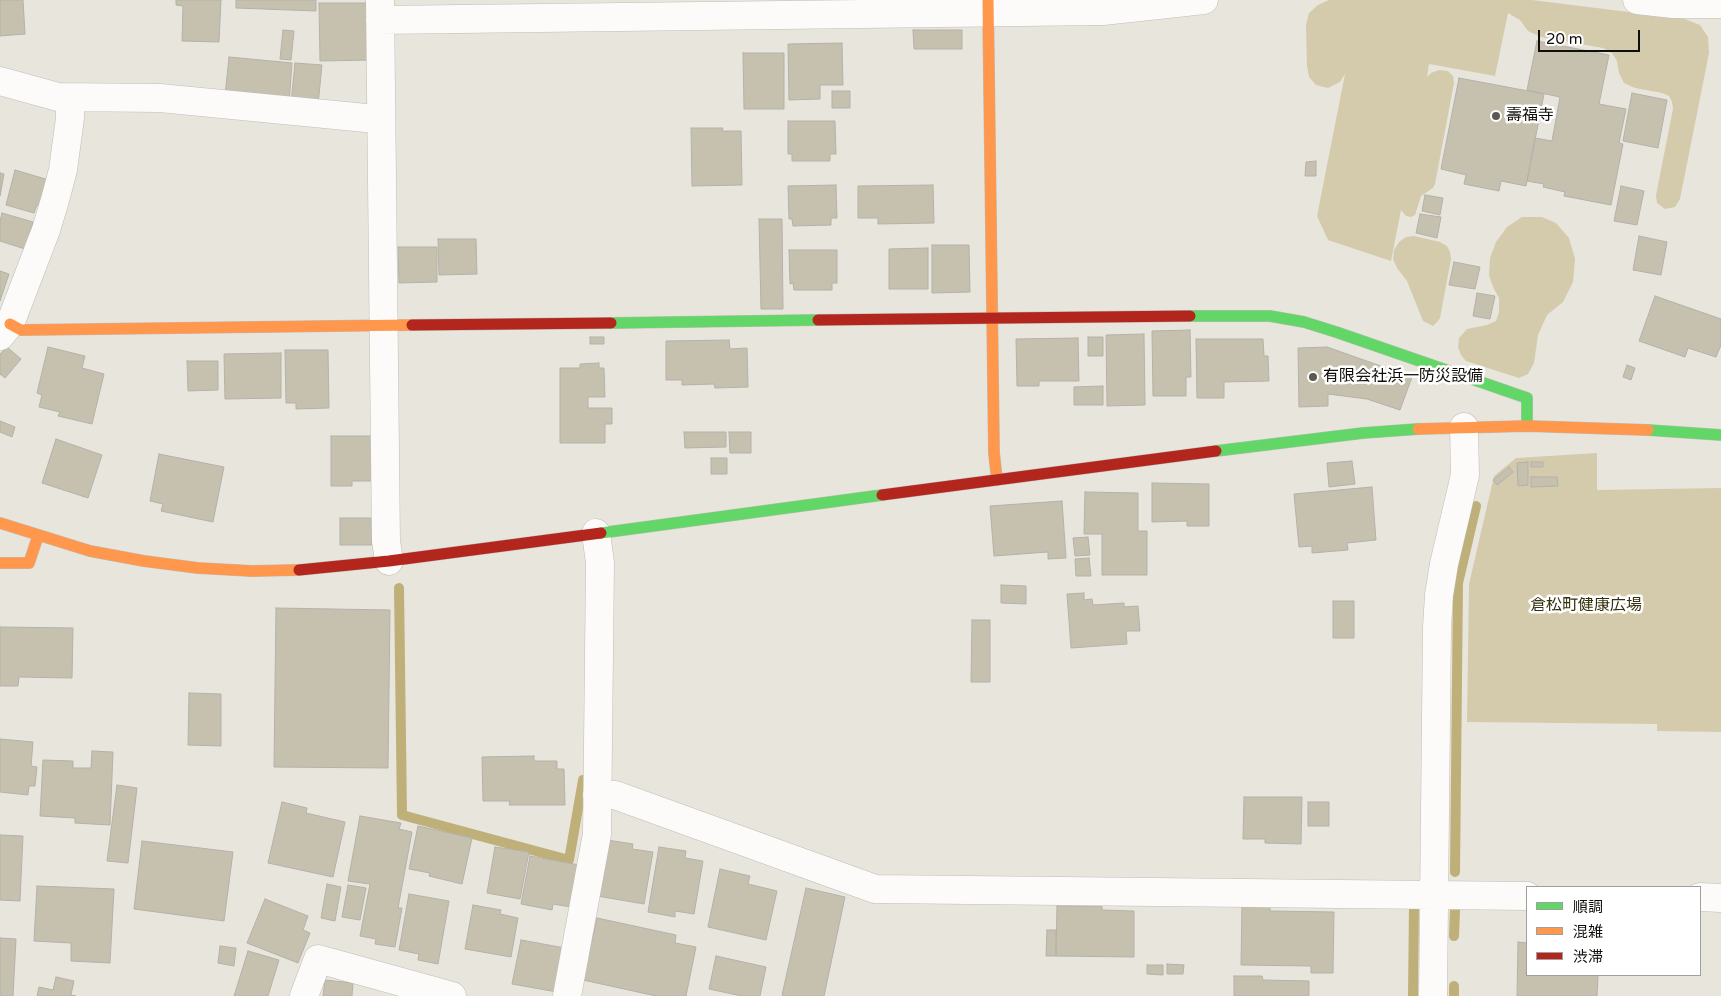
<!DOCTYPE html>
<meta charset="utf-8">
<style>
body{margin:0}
#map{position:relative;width:1721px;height:996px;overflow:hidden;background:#e8e5dc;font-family:"Varela Round","Noto Sans JP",sans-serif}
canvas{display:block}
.legend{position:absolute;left:1526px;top:886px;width:175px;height:90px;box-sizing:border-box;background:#fff;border:1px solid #9f9f9d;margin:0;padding:6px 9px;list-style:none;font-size:15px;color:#100e09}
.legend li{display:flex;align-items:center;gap:10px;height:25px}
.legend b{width:25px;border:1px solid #9f9f9d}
.scale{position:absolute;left:1538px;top:30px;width:102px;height:22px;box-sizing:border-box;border:2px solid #100e09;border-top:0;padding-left:6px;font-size:15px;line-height:18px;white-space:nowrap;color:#100e09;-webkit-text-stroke:4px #fff;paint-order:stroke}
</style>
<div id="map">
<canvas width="1721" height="996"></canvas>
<ul class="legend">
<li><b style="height:6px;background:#63d668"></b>順調</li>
<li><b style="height:6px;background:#ff974d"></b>混雑</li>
<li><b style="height:6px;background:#b3261e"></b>渋滞</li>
</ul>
<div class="scale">20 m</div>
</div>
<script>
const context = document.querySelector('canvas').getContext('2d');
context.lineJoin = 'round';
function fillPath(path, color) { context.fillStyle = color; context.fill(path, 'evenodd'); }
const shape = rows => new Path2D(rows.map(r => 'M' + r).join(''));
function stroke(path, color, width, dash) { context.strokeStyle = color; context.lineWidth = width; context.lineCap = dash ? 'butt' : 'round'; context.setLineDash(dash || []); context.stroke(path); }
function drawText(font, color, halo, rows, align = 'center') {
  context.font = font + ' "Varela Round","Noto Sans JP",sans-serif'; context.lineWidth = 5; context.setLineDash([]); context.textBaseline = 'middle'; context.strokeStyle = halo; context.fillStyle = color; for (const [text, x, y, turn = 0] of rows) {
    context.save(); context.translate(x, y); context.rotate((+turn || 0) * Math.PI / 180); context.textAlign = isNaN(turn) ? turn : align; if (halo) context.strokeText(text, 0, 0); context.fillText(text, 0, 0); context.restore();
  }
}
fillPath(shape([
 [1329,0,1532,0,1685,19,1700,25,1708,37,1709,53,1680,199,1675,207,1665,209,1657,203,1656,195,1673,109,1672,102,1669,96,1662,93,1635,88,1624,83,1619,73,1617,61,1612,53,1603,48,1541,37,1528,31,1520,20,1508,13,1495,76,1429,64,1427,77,1431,73,1439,70,1448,71,1453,76,1454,83,1435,184,1433,188,1421,196,1415,215,1411,217,1406,216,1401,210,1391,261,1328,240,1317,216,1345,74,1340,82,1328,88,1316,85,1309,77,1307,66,1306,25,1309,13,1318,5],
 [1522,217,1542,217,1556,223,1569,238,1575,259,1573,282,1563,302,1547,315,1538,335,1534,363,1528,374,1519,378,1466,361,1461,355,1458,347,1459,338,1467,329,1487,325,1496,321,1499,312,1499,298,1493,287,1489,275,1490,258,1496,242,1507,227],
 [1414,236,1440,242,1447,246,1450,252,1451,259,1440,318,1437,322,1433,326,1423,321,1407,281,1397,268,1393,259,1394,250,1399,242,1406,237],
 [1597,453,1597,490,1721,488,1721,732,1657,731,1657,724,1467,722,1469,584,1494,476,1516,458]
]), '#d4cbad');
stroke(shape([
 [399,588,402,815,569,860,583,780,590,780],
 [1455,872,1458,583,1476,506],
 [1454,936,1455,910],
 [1413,996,1414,905],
 [1454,996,1454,986]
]), '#bfb07a', 10);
const building = shape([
 [0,0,23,0,25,34,0,36,0,0],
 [176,0,221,0,219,42,182,41,183,6,176,5,176,0],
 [236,0,316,0,316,11,236,8,236,0],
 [319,3,372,3,373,60,320,61,319,3],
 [283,30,294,31,291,60,280,59,283,30],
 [913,30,962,30,962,49,914,49,913,30],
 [1537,41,1609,55,1599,104,1626,109,1619,143,1623,144,1611,205,1564,196,1565,192,1543,187,1544,184,1527,181,1535,138,1552,141,1560,97,1527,90,1537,41],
 [842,43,843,85,820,85,820,99,789,100,788,44,842,43],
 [743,53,784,53,784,109,744,109,743,53],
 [229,57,292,63,289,103,225,96,229,57],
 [295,63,322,65,318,105,291,103,295,63],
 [1459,78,1544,94,1526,186,1501,181,1499,191,1464,184,1466,175,1441,169,1459,78],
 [832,91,850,91,850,108,832,108,832,91],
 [1632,93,1667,100,1658,148,1623,141,1632,93],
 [788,121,835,121,836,154,830,154,830,161,792,161,792,154,788,154,788,121],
 [691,128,723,128,722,131,741,131,742,185,692,186,691,128],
 [1316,161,1316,176,1305,176,1306,162,1316,161],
 [15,170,49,180,41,206,37,205,34,213,6,205,15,170],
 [0,173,4,174,0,196,0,173],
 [836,185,837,218,831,218,831,225,793,226,792,219,789,219,788,186,836,185],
 [933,185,934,223,878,224,878,218,858,218,858,186,933,185],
 [1621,186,1644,191,1637,225,1614,221,1621,186],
 [1425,195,1443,198,1440,215,1422,211,1425,195],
 [2,213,33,222,25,249,0,241,0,221,2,213],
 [1420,214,1441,217,1437,238,1416,233,1420,214],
 [759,219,782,219,783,309,761,309,759,219],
 [1639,236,1667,242,1661,275,1633,270,1639,236],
 [438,239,476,239,477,274,439,275,438,239],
 [932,245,969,245,970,292,932,293,932,245],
 [398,247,437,247,437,282,399,283,398,247],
 [928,248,928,289,889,289,889,249,928,248],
 [789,250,837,250,837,283,832,283,832,290,794,290,793,283,790,284,789,250],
 [1454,262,1480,267,1475,289,1449,285,1454,262],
 [0,271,9,274,0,301,0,271],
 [1477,293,1495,296,1490,319,1473,316,1477,293],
 [1655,296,1721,319,1721,345,1716,357,1688,348,1685,357,1639,341,1655,296],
 [1190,330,1191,377,1186,377,1186,396,1153,396,1152,331,1190,330],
 [1144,334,1145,405,1107,406,1106,335,1144,334],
 [590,337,604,337,604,344,590,344,590,337],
 [1088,337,1103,337,1103,356,1088,356,1088,337],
 [1078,338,1079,381,1039,381,1039,386,1017,386,1016,339,1078,338],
 [1196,339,1263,339,1264,356,1268,356,1269,381,1224,382,1224,398,1197,398,1196,339],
 [729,340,730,349,747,348,748,387,715,388,714,384,682,385,682,380,666,380,666,341,729,340],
 [7,347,21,359,5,378,0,374,0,354,7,347],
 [48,347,85,356,82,368,104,374,92,424,58,416,60,412,39,407,42,395,37,393,48,347],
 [1327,347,1412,377,1400,410,1367,399,1328,394,1328,406,1299,407,1298,348,1327,347],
 [285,350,328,350,329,408,296,409,296,403,286,403,285,350],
 [281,353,281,398,225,399,224,354,281,353],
 [187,361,218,361,218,390,188,391,187,361],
 [599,363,599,368,604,368,605,397,588,397,588,408,612,408,612,424,605,424,605,443,560,443,560,368,580,368,580,364,599,363],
 [1627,365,1635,368,1631,380,1623,377,1627,365],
 [1103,386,1103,405,1074,405,1074,387,1103,386],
 [0,421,15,427,12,437,0,432,0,421],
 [684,432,726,432,726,447,685,448,684,432],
 [729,432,751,432,751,453,730,453,729,432],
 [331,436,375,436,376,481,352,481,352,486,331,486,331,436],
 [56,439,102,455,88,498,42,483,56,439],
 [159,454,224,467,213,522,161,511,163,504,150,501,159,454],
 [711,458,727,458,727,474,711,474,711,458],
 [1352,461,1355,484,1329,487,1327,463,1352,461],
 [1528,462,1528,485,1518,486,1517,463,1528,462],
 [1531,462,1543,462,1543,467,1531,467,1531,462],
 [1509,467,1513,472,1497,485,1493,480,1509,467],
 [1531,477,1557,477,1558,486,1531,487,1531,477],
 [1152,483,1209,484,1209,526,1187,526,1187,521,1152,522,1152,483],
 [1372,487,1376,540,1347,543,1348,550,1312,553,1312,546,1299,547,1294,494,1372,487],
 [1085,492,1138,493,1138,531,1147,531,1147,575,1102,575,1102,534,1084,534,1085,492],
 [1062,501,1066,558,1048,559,1048,552,994,556,990,506,1062,501],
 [340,518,371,518,372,545,340,545,340,518],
 [1088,537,1090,555,1075,556,1073,538,1088,537],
 [1089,558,1091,576,1076,576,1075,559,1089,558],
 [1001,585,1026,586,1026,604,1001,603,1001,585],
 [1084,593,1084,600,1092,599,1093,605,1124,603,1124,607,1138,606,1140,631,1126,631,1127,644,1071,648,1067,594,1084,593],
 [1333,601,1354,601,1354,638,1333,638,1333,601],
 [276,608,390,610,388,768,274,767,276,608],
 [972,620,990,620,990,682,971,682,972,620],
 [0,627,73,628,72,678,19,677,18,686,0,686,0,627],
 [189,693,221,694,221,746,188,745,189,693],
 [0,739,33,742,31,766,37,767,35,786,29,786,28,795,0,792,0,739],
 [92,751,113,752,110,825,75,823,75,818,40,816,43,760,73,761,73,768,91,768,92,751],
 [534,756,534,761,557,761,557,769,564,769,565,805,509,805,510,801,483,801,482,757,534,756],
 [117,785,137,788,128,863,107,861,117,785],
 [1244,797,1302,797,1301,844,1265,843,1265,839,1243,839,1244,797],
 [282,802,307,808,306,813,345,822,333,877,268,863,282,802],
 [1308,802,1329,802,1329,826,1308,826,1308,802],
 [360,816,401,823,399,829,412,832,398,908,402,908,395,947,375,944,376,939,360,936,370,884,348,881,360,816],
 [418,826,472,838,462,884,429,876,430,873,409,869,418,826],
 [0,835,23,836,20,901,0,900,0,835],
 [607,840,633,844,632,849,653,852,644,904,597,896,607,840],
 [142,841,233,852,224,921,134,909,142,841],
 [495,847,529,852,520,899,487,893,495,847],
 [659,847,686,851,685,858,703,861,694,914,675,911,675,917,648,912,659,847],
 [530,856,585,866,577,908,553,904,552,910,521,904,530,856],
 [720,869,750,876,748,884,777,891,766,940,708,927,720,869],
 [327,884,341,887,335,921,321,918,327,884],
 [348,885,366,888,360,920,342,917,348,885],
 [37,886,114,889,110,963,71,961,71,943,34,941,37,886],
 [806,888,845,897,824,996,785,996,782,995,806,888],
 [409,894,449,901,438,964,418,960,419,954,399,950,409,894],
 [265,899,308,916,303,930,310,933,298,963,247,943,265,899],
 [473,905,501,910,500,914,518,918,511,957,465,949,473,905],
 [1242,905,1270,906,1270,911,1334,912,1333,973,1311,973,1311,966,1241,965,1242,905],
 [1057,906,1102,906,1102,910,1134,911,1134,957,1056,956,1057,906],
 [597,918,676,935,675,943,696,947,686,996,656,996,583,980,597,918],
 [1047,930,1056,930,1056,956,1046,956,1047,930],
 [0,938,16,939,13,996,0,996,0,938],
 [521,940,565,948,557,992,512,984,521,940],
 [1518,942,1527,943,1527,975,1598,975,1597,996,1517,996,1518,942],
 [220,946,236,948,234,966,218,963,220,946],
 [248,951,279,960,268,996,234,996,248,951],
 [716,956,766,967,760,996,742,996,709,989,716,956],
 [1167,964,1184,965,1183,974,1167,974,1167,964],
 [1147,965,1163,965,1163,975,1147,974,1147,965],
 [1234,976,1262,976,1263,980,1309,981,1309,996,1234,996,1234,976],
 [56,977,74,981,71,995,76,996,37,996,39,987,53,990,56,977],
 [325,980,353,983,352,996,323,996,325,980]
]);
fillPath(building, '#c6c1af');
stroke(building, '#b3b1aa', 1);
const street = shape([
 [380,0,386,541,389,561],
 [1637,0,1673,4,1721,4],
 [380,20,1103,11,1204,0],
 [0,81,58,97,160,98,366,118,381,117],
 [0,336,10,324,46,230,55,200,63,170,70,118,70,98],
 [597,795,615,795,875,889,1527,896],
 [1700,897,1721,898],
 [304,996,318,959,452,996],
 [567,996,597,834,600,563,596,533],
 [1433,996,1437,627,1439,595,1444,564,1465,475,1464,427]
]);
const fast = shape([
 [1190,316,1270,316,1304,322,1336,332,1527,398,1527,426],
 [611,323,818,320],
 [1648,430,1721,435],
 [1216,451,1363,433,1418,429],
 [601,533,882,495]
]);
const slow = shape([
 [988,0,994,453,997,480],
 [10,324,21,330,412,325],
 [1418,429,1527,426,1648,430],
 [0,523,90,551,144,561,198,568,252,571,299,570],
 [0,563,29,563,38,536]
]);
const jam = shape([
 [818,320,1190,316],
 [412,325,611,323],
 [882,495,1216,451],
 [299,570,389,561,601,533]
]);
stroke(street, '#bfbdb6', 29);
stroke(fast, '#bfbdb6', 12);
stroke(slow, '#bfbdb6', 12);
stroke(jam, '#bfbdb6', 12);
stroke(street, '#fcfbfa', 28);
stroke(fast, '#63d668', 11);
stroke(slow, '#ff974d', 11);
stroke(jam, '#b3261e', 11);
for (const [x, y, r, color] of [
 [1496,116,5,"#5c5953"],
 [1313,377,5,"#5c5953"]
]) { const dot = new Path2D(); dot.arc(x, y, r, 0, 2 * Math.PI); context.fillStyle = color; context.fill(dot); stroke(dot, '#fff', 2); }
drawText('16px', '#100e09', '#fff', [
 ["壽福寺",1506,116],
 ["有限会社浜一防災設備",1323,377]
], 'left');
drawText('16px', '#362e0c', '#fff', [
 ["倉松町健康広場",1586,606]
]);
</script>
